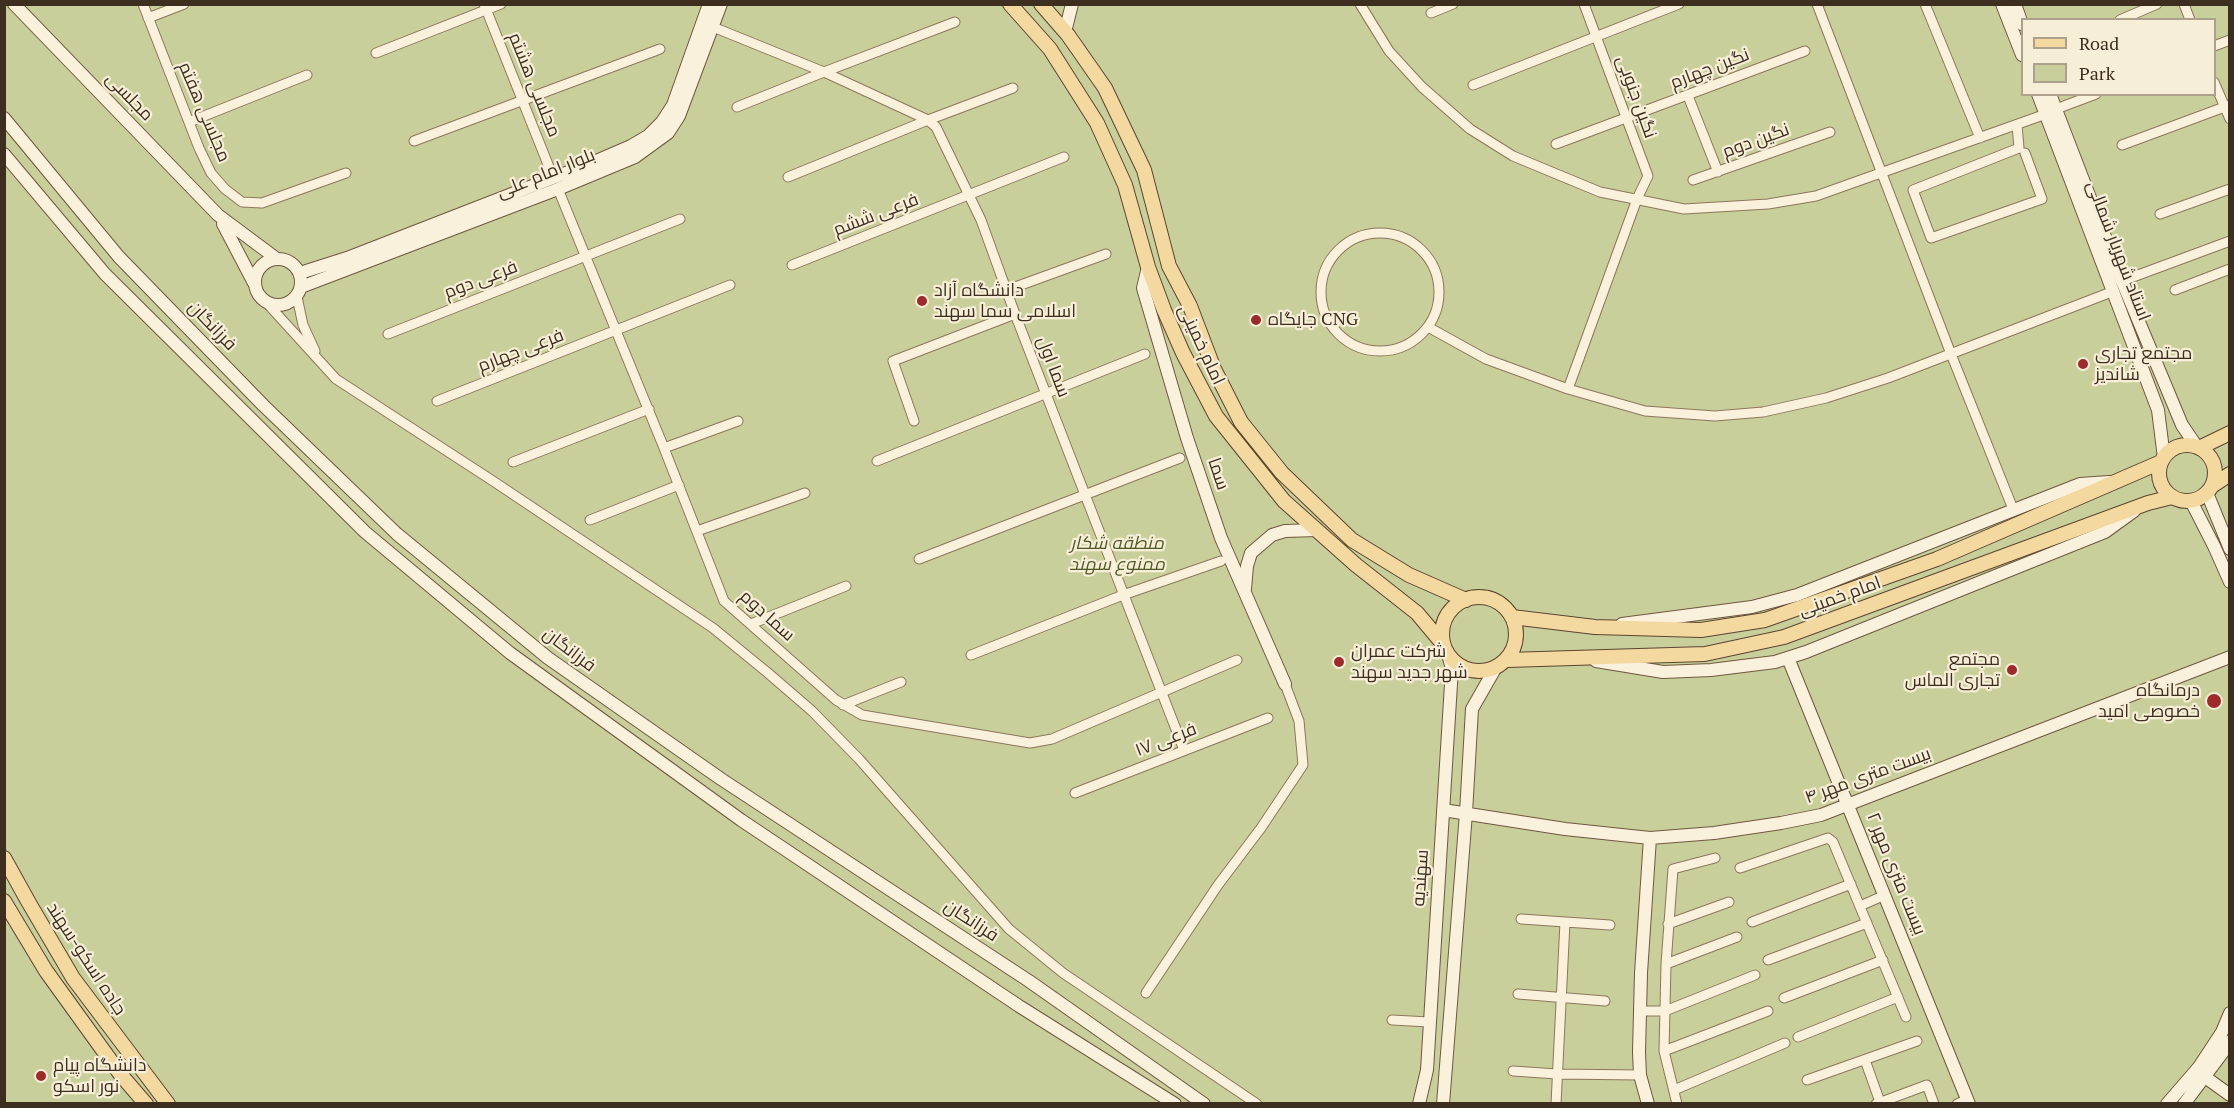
<!DOCTYPE html>
<meta charset="utf-8">
<style>
body{margin:0}
#map{position:relative;width:2234px;height:1108px;overflow:hidden;background:#f0e4c8;font-family:"PT Serif",serif}
canvas{display:block}
.frame{position:absolute;inset:0;border:6px solid #3d2e20;pointer-events:none}
.legend{position:absolute;left:2021px;top:18px;width:195px;height:78px;box-sizing:border-box;background:#f7eed8;border:2px solid #ada18e;margin:0;padding:8px 10px;list-style:none;font-size:18px;color:#3d2e20}
.legend li{display:flex;align-items:center;gap:12px;height:30px}
.legend b{width:30px;border:2px solid #ada18e}
</style>
<div id="map">
<canvas width="2234" height="1108"></canvas>
<div class="frame"></div>
<ul class="legend">
<li><b style="height:8px;background:#f3d9a0"></b>Road</li>
<li><b style="height:16px;background:#c9cf9b"></b>Park</li>
</ul>
</div>
<script>
const context = document.querySelector('canvas').getContext('2d');
context.lineJoin = 'round';
function fillPath(path, color) { context.fillStyle = color; context.fill(path, 'evenodd'); }
const shape = rows => new Path2D(rows.map(r => 'M' + r).join(''));
function stroke(path, color, width, dash) { context.strokeStyle = color; context.lineWidth = width; context.lineCap = dash ? 'butt' : 'round'; context.setLineDash(dash || []); context.stroke(path); }
function drawText(font, color, halo, rows, align = 'center') {
  context.font = font + ' "PT Serif",Cairo,serif'; context.lineWidth = 4.5; context.setLineDash([]); context.textBaseline = 'middle'; context.strokeStyle = halo; context.fillStyle = color; for (const [text, x, y, turn = 0] of rows) {
    context.save(); context.translate(x, y); context.rotate((+turn || 0) * Math.PI / 180); context.textAlign = isNaN(turn) ? turn : align; if (halo) context.strokeText(text, 0, 0); context.fillText(text, 0, 0); context.restore();
  }
}
fillPath(shape([
 [5,5,2229,5,2229,1103,5,1104],
 [2022,20,2214,20,2214,94,2022,94]
]), '#c9cf9b');
const street = shape([
 [143,4,199,148,211,173,225,189,242,202,262,203,346,173],
 [484,4,553,177],
 [1360,4,1389,51,1422,87,1470,129,1513,156,1600,192,1684,209,1768,204,1816,196,2046,114],
 [1817,4,1951,354,2013,509],
 [1925,4,1980,138],
 [2184,4,2190,20],
 [1431,13,1453,4],
 [148,18,184,4],
 [2120,20,2157,4],
 [713,27,824,72,928,120,936,127,981,220,1015,314,1184,750],
 [2214,46,2230,40],
 [376,53,501,4],
 [2214,82,2230,119],
 [1473,85,1679,4],
 [1688,96,1718,172],
 [737,107,824,72,955,22],
 [2056,109,2096,94],
 [189,122,307,75],
 [2017,125,2019,148,1913,190,1931,238,2042,199,2025,153],
 [414,141,660,49],
 [1556,144,1805,51],
 [2122,145,2230,105],
 [788,177,928,120,1013,88],
 [1693,180,1830,132],
 [558,189,664,448,724,601,836,700,862,715,1030,743,1052,739,1237,660],
 [2160,214,2230,189],
 '1321 292a59 59 0 1 1 118 0a59 59 0 1 1-118 0Z',
 [792,265,1064,157],
 [2122,281,2230,241],
 [1007,290,1106,254],
 [2175,290,2230,269],
 [297,297,303,325,315,351],
 [265,301,336,379,493,481,713,628,768,673,812,711,859,759,1009,929,1063,973,1257,1104],
 [1428,327,1486,359,1568,389,1645,411,1715,416,1763,412,1826,398,1888,378,2114,291],
 [388,334,680,219],
 [1568,389,1637,199,1648,176,1584,4],
 [437,401,730,285],
 [914,421,893,361,1015,314],
 [664,448,738,421],
 [877,461,1145,354],
 [513,462,649,409],
 [590,520,679,485],
 [697,531,805,493],
 [919,559,1180,458],
 [751,624,846,586],
 [971,655,1123,595,1221,561],
 [843,705,901,682],
 [1075,793,1268,718],
 [1740,868,1828,838,1833,842,1906,1017],
 [1860,906,1885,895],
 [1521,919,1610,925],
 [1752,922,1851,884],
 [1668,924,1729,902],
 [1768,960,1867,923],
 [1666,964,1737,937],
 [1146,993,1218,885,1261,828,1303,765,1299,721,1285,684],
 [1518,994,1605,1001],
 [1784,998,1883,960],
 [1640,1011,1665,1011,1755,975],
 [1392,1020,1429,1022],
 [1798,1037,1898,997],
 [1664,1051,1768,1011],
 [1865,1060,1880,1102],
 [1513,1071,1557,1074,1640,1075],
 [1807,1080,1917,1041],
 [1674,1090,1785,1043],
 [1556,1104,1565,922],
 [1677,1104,1664,1051,1666,964,1673,869,1715,858],
 [1876,1104,1927,1085,1934,1104],
 [1957,1104,1968,1099]
]);
const secondary = shape([
 [14,4,218,215,277,259],
 [2002,4,2022,55],
 [2015,4,2022,24],
 [1065,32,1072,4],
 [2038,94,2158,410,2164,458],
 [2050,94,2122,281,2182,425,2197,447],
 [4,118,119,257,263,405,397,534,548,658,721,779,1029,981,1204,1104],
 [4,154,105,274,365,532,510,653,741,820,1019,1006,1175,1104],
 [223,224,255,285],
 '255 282a23 23 0 1 1 46 0a23 23 0 1 1-46 0Z',
 [1148,267,1143,288,1187,438,1221,538,1285,684],
 [300,273,347,258,594,162,631,146,648,136,662,122,673,105,709,4],
 [301,287,558,189,635,157,668,133,679,116,721,4],
 [2207,493,2230,549],
 [2191,501,2214,546,2230,582],
 [1245,589,1247,566,1251,553,1272,535,1285,531,1317,530],
 [1622,624,1752,607,1797,595,2080,484,2109,482],
 [1788,658,1969,1104],
 [1596,661,1663,672,1711,670,1775,662,1806,652,2105,532,2134,511],
 [1443,810,1565,829,1650,838,1714,833,1781,823,1821,815,2230,657],
 [2205,1077,2230,1095],
 [1419,1104,1427,1070,1452,668,1448,655],
 [1443,1104,1466,813,1472,709,1496,667],
 [1648,1104,1640,1075,1639,1052,1641,973,1650,838],
 [2167,1104,2199,1067,2222,1032,2230,1013],
 [2184,1104,2223,1052,2230,1041]
]);
const primary = shape([
 [1010,4,1050,49,1097,123,1125,185,1148,267,1164,310,1183,353,1216,416,1284,501,1356,565,1417,613,1443,644],
 [1041,4,1068,35,1105,88,1144,170,1169,266,1190,306,1214,369,1241,422,1282,473,1352,540,1409,575,1466,600],
 '2159 473a28 28 0 1 1 56 0a28 28 0 1 1-56 0Z',
 [2199,448,2230,433],
 [2212,486,2230,474],
 '1442 634a37 37 0 1 1 74 0a37 37 0 1 1-74 0Z',
 [1512,617,1595,627,1701,630,1765,620,1937,559,2161,462],
 [1507,660,1705,654,1784,637,2148,503,2172,497],
 [4,858,29,903,73,978,168,1104],
 [4,901,46,971,121,1075,146,1104]
]);
stroke(street, '#8d765c', 11);
stroke(secondary, '#6f573f', 14);
stroke(primary, '#5b4430', 16);
stroke(street, '#faf1dc', 9);
stroke(secondary, '#faf1dc', 12);
stroke(primary, '#f3d9a0', 14);
for (const [x, y, r, color] of [
 [922,301,6,"#9e2a2b"],
 [1256,320,6,"#9e2a2b"],
 [2083,364,6,"#9e2a2b"],
 [1339,662,6,"#9e2a2b"],
 [2012,670,6,"#9e2a2b"],
 [2214,701,8,"#9e2a2b"],
 [41,1076,6,"#9e2a2b"]
]) { const dot = new Path2D(); dot.arc(x, y, r, 0, 2 * Math.PI); context.fillStyle = color; context.fill(dot); stroke(dot, '#f7eed8', 2); }
drawText('18px', '#3d2e20', '#f7eed8', [
 ["نگین چهارم",1710,69,-21],
 ["مجلسی هشتم",534,85,68],
 ["مجلسی",129,97,46],
 ["نگین جنوبی",1636,97,70],
 ["مجلسی هفتم",204,112,67],
 ["نگین دوم",1756,141,-20],
 ["بلوار امام علی",546,174,-22],
 ["فرعی ششم",876,215,-21],
 ["استاد شهریار شمالی",2118,251,69],
 ["فرعی دوم",481,280,-21],
 ["فرزانگان",212,326,46],
 ["امام خمینی",1201,345,65],
 ["فرعی چهارم",521,351,-21],
 ["سما اول",1053,367,69],
 ["سما",1218,474,71],
 ["امام خمینی",1840,597,-20],
 ["سما دوم",767,616,42],
 ["فرزانگان",569,650,37],
 ["فرعی ۱۷",1166,740,-21],
 ["بیست متری مهر ۴",1868,776,-20],
 ["بیست متری مهر ۲",1896,874,68],
 ["سهندیه",1421,878,-86],
 ["فرزانگان",971,921,33],
 ["جاده اسکو-سهند",86,959,57]
]);
drawText('18px', '#3d2e20', '#f7eed8', [
 ["دانشگاه آزاد",934,291],
 ["اسلامی سما سهند",934,312],
 ["جایگاه CNG",1268,320],
 ["مجتمع تجاری",2095,354],
 ["شاندیز",2095,375],
 ["شرکت عمران",1351,652],
 ["شهر جدید سهند",1351,673],
 ["مجتمع",2000,660,"right"],
 ["تجاری الماس",2000,681,"right"],
 ["درمانگاه",2200,691,"right"],
 ["خصوصی امید",2200,712,"right"],
 ["دانشگاه پیام",53,1066],
 ["نور اسکو",53,1087]
], 'left');
drawText('italic 18px', '#4d5a26', '#f7eed8', [
 ["منطقه شکار",1117,544],
 ["ممنوع سهند",1117,565]
]);
</script>
